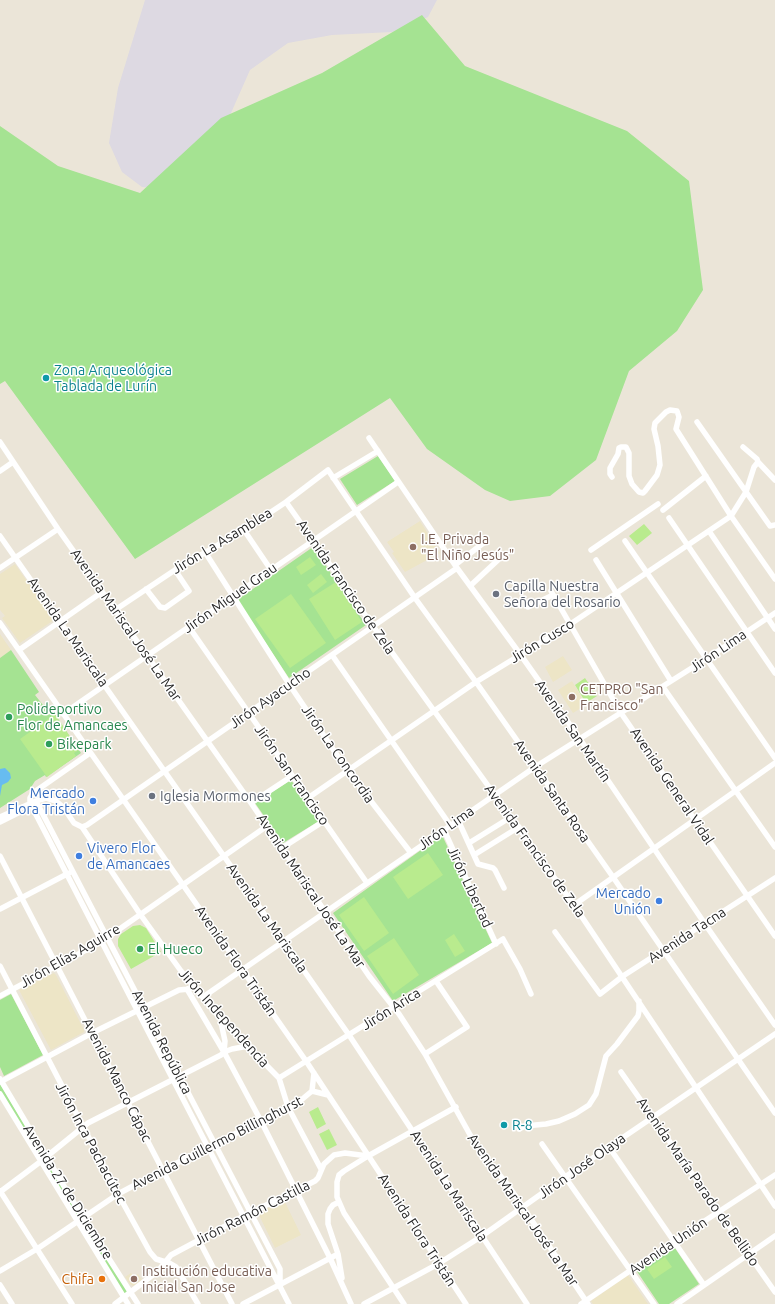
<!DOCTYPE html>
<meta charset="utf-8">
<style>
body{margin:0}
canvas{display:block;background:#ebe5d8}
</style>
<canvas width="775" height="1304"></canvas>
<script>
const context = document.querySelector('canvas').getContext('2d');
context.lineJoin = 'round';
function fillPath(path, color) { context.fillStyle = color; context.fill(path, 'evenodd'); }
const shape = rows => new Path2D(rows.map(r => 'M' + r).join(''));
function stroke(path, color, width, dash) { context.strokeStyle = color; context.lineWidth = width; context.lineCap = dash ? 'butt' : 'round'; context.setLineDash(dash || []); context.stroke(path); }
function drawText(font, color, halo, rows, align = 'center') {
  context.font = font + ' Ubuntu,sans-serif'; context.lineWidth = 3; context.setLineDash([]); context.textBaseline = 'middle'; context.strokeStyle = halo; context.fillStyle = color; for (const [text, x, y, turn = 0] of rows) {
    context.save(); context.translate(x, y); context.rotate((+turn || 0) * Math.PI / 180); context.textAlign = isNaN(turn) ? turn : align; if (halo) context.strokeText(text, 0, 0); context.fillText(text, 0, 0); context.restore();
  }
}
fillPath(shape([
 [145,0,437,0,428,17,392,32,332,35,288,43,250,70,231,113,206,149,165,189,142,187,122,172,109,143,118,88]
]), '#ddd9e2');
fillPath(shape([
 [420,521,440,553,405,572,392,553,394,552,387,542],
 [15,564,54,620,20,643,2,618,5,616,0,610,0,574],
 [0,634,11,650,0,658],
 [563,656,572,670,553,682,545,667],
 [572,681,586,705,573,713,558,690],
 [54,973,56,975,84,1030,84,1032,51,1050,19,990],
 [284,1200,301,1235,275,1248,258,1213],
 [131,1273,134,1277,138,1274,142,1280,133,1286,130,1284,125,1277],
 [628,1275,648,1304,593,1304,591,1301]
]), '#ede5c6');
fillPath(shape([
 [422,15,465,66,627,131,689,181,703,290,677,331,629,371,596,460,550,496,510,501,485,490,427,449,390,398,135,559,5,381,0,384,0,126,58,166,140,193,221,118,322,73],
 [378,456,395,481,357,505,340,479],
 [313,547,366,625,289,678,237,600],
 [11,650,39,692,35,695,43,705,47,703,81,753,46,777,45,775,35,781,30,789,0,808,0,658],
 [291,780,319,821,283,843,255,803],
 [442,835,492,943,393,1001,333,913],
 [11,994,43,1055,4,1076,0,1067,0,1000],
 [0,1084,44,1157,41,1159,0,1091],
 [46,1159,81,1218,78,1219,42,1162],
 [83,1220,129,1293,124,1295,80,1222],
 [673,1245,699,1284,669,1304,659,1304,636,1270]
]), '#a5e392');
fillPath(shape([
 [644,524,652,533,637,545,629,536],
 [310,557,316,565,301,575,296,567],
 [321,574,327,582,313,593,307,585],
 [336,582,362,622,335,640,309,599],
 [291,594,326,643,290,668,255,619],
 [585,678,597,696,586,703,575,685],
 [55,714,79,750,74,753,76,756,47,777,20,739],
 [428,853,443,875,408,899,393,877],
 [364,897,389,933,364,951,339,915],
 [140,925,146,928,161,952,131,969,118,946,118,939,121,934,133,926],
 [454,934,465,951,455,957,445,940],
 [394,938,419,975,393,994,367,956],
 [318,1107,326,1124,317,1129,309,1112],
 [329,1129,337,1145,327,1150,319,1134],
 [665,1257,672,1267,654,1279,647,1269]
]), '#b9eb8e');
fillPath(shape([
 [5,768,10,773,11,778,8,782,2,785,0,796,0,769]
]), '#67bcf0');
stroke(shape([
 [697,422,770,526,775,525],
 [369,438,457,568,520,654,580,739,705,924,775,1025],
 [0,442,58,529,251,803,369,976,399,1014,425,1054,478,1149,508,1185,588,1304],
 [743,447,757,459,758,462],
 [0,471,13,462],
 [612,477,610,474,610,468,618,454,619,448,621,447,626,447,629,453,629,476,632,484,639,492,643,493,645,491,657,475,660,465,658,446,654,429,655,423,666,412,670,410,677,411,679,417,676,429,731,516,775,579],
 [333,478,378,451],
 [286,502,373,626,574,905,775,1206],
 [663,510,706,476],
 [669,518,775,673],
 [244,530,271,570],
 [709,531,775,629],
 [0,536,349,1035,527,1304],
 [625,541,775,758],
 [591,550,658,504],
 [205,552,289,684,347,770,411,853],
 [596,560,671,681],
 [455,565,486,541],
 [0,568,58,529],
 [470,586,498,560],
 [146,589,160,607,165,608,189,591,175,570],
 [551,591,621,713,775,936],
 [528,607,553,595],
 [115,610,175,570,244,530,286,502,328,470,415,598,476,682,613,877,775,1113],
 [0,623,306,1061,466,1304],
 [189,627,367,883],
 [19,650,102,592],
 [332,655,450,825],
 [663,687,775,847],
 [63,714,398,482],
 [308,798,476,682,569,625,731,516,746,492,754,467,758,462,775,480],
 [36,801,280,1269,280,1285],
 [30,803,289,1304],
 [251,803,292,776],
 [28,805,30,803,30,798,33,793,90,753],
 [0,817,36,801,46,798,56,801,63,807,74,823,82,827,140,914,181,971,220,1018,279,1078,288,1107,321,1169],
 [458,820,478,864,493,868,495,870,504,888],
 [0,822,20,812],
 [82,827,87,825,457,568],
 [444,830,496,944],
 [469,843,511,817],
 [282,848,324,821],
 [474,855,519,827],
 [0,856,232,1304],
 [574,905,775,763],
 [0,909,69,873],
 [555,932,600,994,623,976,775,878],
 [0,966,118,1194,150,1252,156,1259,169,1263,176,1267,198,1304],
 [187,989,224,1052,261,1121,330,1258,351,1304],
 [0,996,101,942,267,826],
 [203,997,535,767,706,659,775,613],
 [220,1018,225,1041,224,1052],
 [425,1054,467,1027,436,981],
 [621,1072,775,1292],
 [279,1078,503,939,520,969,531,994],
 [0,1079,83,1218,138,1304],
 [0,1082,92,1033,179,990,189,989],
 [312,1091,328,1095],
 [0,1094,128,1304],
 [519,1129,525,1126,546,1124,559,1121,575,1114,589,1105,596,1094,606,1056,617,1044,638,1016,639,1011,639,1001],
 [542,1144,654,1304],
 [609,1147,704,1285],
 [368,1156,344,1171,339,1175,337,1182,337,1197,344,1213,404,1304],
 [0,1191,72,1304],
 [0,1192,40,1162,88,1123,221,1055,224,1052,232,1049,248,1046],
 [339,1202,333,1205,330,1209,328,1214,328,1224,338,1254,342,1278],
 [0,1271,37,1249,118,1194,163,1170,300,1101,312,1091,314,1073],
 [0,1285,12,1304],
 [115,1304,158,1271,171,1255,244,1216,315,1181,318,1178,324,1164,334,1155,345,1153,368,1156,456,1107],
 [243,1304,338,1254],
 [364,1304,438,1264,482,1236,565,1177,775,1034],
 [581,1304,674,1241,775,1175],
 [677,1304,775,1236]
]), '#fff', 5.5);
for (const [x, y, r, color] of [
 [46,378,4,"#0f9aa8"],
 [413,547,4,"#8d6e63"],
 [496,594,4,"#6b7280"],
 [572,697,4,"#8d6e63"],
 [9,717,4,"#2e9e5b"],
 [49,744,4,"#2e9e5b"],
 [152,796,4,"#6b7280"],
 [93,801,4,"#3f7fe0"],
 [79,856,4,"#3f7fe0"],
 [659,901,4,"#3f7fe0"],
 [140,949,4,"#2e9e5b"],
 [504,1125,4,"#0f9aa8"],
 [102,1279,4,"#e8710a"],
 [134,1279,4,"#8d6e63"]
]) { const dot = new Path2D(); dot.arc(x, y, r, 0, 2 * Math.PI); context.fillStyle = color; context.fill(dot); stroke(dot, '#fff', 1.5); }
drawText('14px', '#0d838f', '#fff', [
 ["Zona Arqueológica",54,370],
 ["Tablada de Lurín",54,386],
 ["R-8",512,1125]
], 'left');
drawText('14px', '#785e54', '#fff', [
 ["I.E. Privada",421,539],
 ["\"El Niño Jesús\"",421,555],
 ["CETPRO \"San",580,689],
 ["Francisco\"",580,705],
 ["Institución educativa",142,1271],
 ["inicial San Jose",142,1287]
], 'left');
drawText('14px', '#272727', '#fff', [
 ["Jirón La Asamblea",222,541,-31],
 ["Avenida Francisco de Zela",346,587,55],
 ["Jirón Miguel Grau",230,598,-35],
 ["Avenida Mariscal José La Mar",126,625,55],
 ["Avenida La Mariscala",68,632,55],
 ["Jirón Cusco",542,641,-31],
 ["Jirón Lima",718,651,-34],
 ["Jirón Ayacucho",270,698,-35],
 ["Avenida San Martín",573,731,55],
 ["Jirón La Concordia",338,754,55],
 ["Jirón San Francisco",292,775,55],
 ["Avenida General Vidal",672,786,56],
 ["Avenida Santa Rosa",552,791,55],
 ["Jirón Lima",446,828,-35],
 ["Avenida Francisco de Zela",535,851,54],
 ["Jirón Libertad",470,887,65],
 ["Avenida Mariscal José La Mar",311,891,56],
 ["Avenida La Mariscala",267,918,55],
 ["Avenida Tacna",687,935,-33],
 ["Jirón Elías Aguirre",70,956,-30],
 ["Avenida Flora Tristán",236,961,55],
 ["Jirón Arica",391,1009,-32],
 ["Jirón Independencia",224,1018,48],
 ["Avenida República",162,1042,63],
 ["Avenida Manco Cápac",117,1080,63],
 ["Jirón Inca Pachacútec",91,1143,62],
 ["Avenida Guillermo Billinghurst",217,1143,-27],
 ["Jirón José Olaya",582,1166,-35],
 ["Avenida María Parado de Bellido",698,1182,55],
 ["Avenida La Mariscala",449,1186,57],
 ["Avenida 27 de Diciembre",68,1192,58],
 ["Avenida Mariscal José La Mar",523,1210,55],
 ["Jirón Ramón Castilla",252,1213,-27],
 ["Avenida Flora Tristán",417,1230,57],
 ["Avenida Unión",668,1246,-34]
]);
drawText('14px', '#5b616d', '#fff', [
 ["Capilla Nuestra",504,586],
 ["Señora del Rosario",504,602],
 ["Iglesia Mormones",160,796]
], 'left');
drawText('14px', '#27864d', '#fff', [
 ["Polideportivo",17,709],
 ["Flor de Amancaes",17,725],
 ["Bikepark",57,744],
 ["El Hueco",148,949]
], 'left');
drawText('14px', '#366cbe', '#fff', [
 ["Mercado",85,793],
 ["Flora Tristán",85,809],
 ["Vivero Flor",87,848,"left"],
 ["de Amancaes",87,864,"left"],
 ["Mercado",651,893],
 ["Unión",651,909]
], 'right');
drawText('14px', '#c56008', '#fff', [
 ["Chifa",94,1279]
], 'right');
</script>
